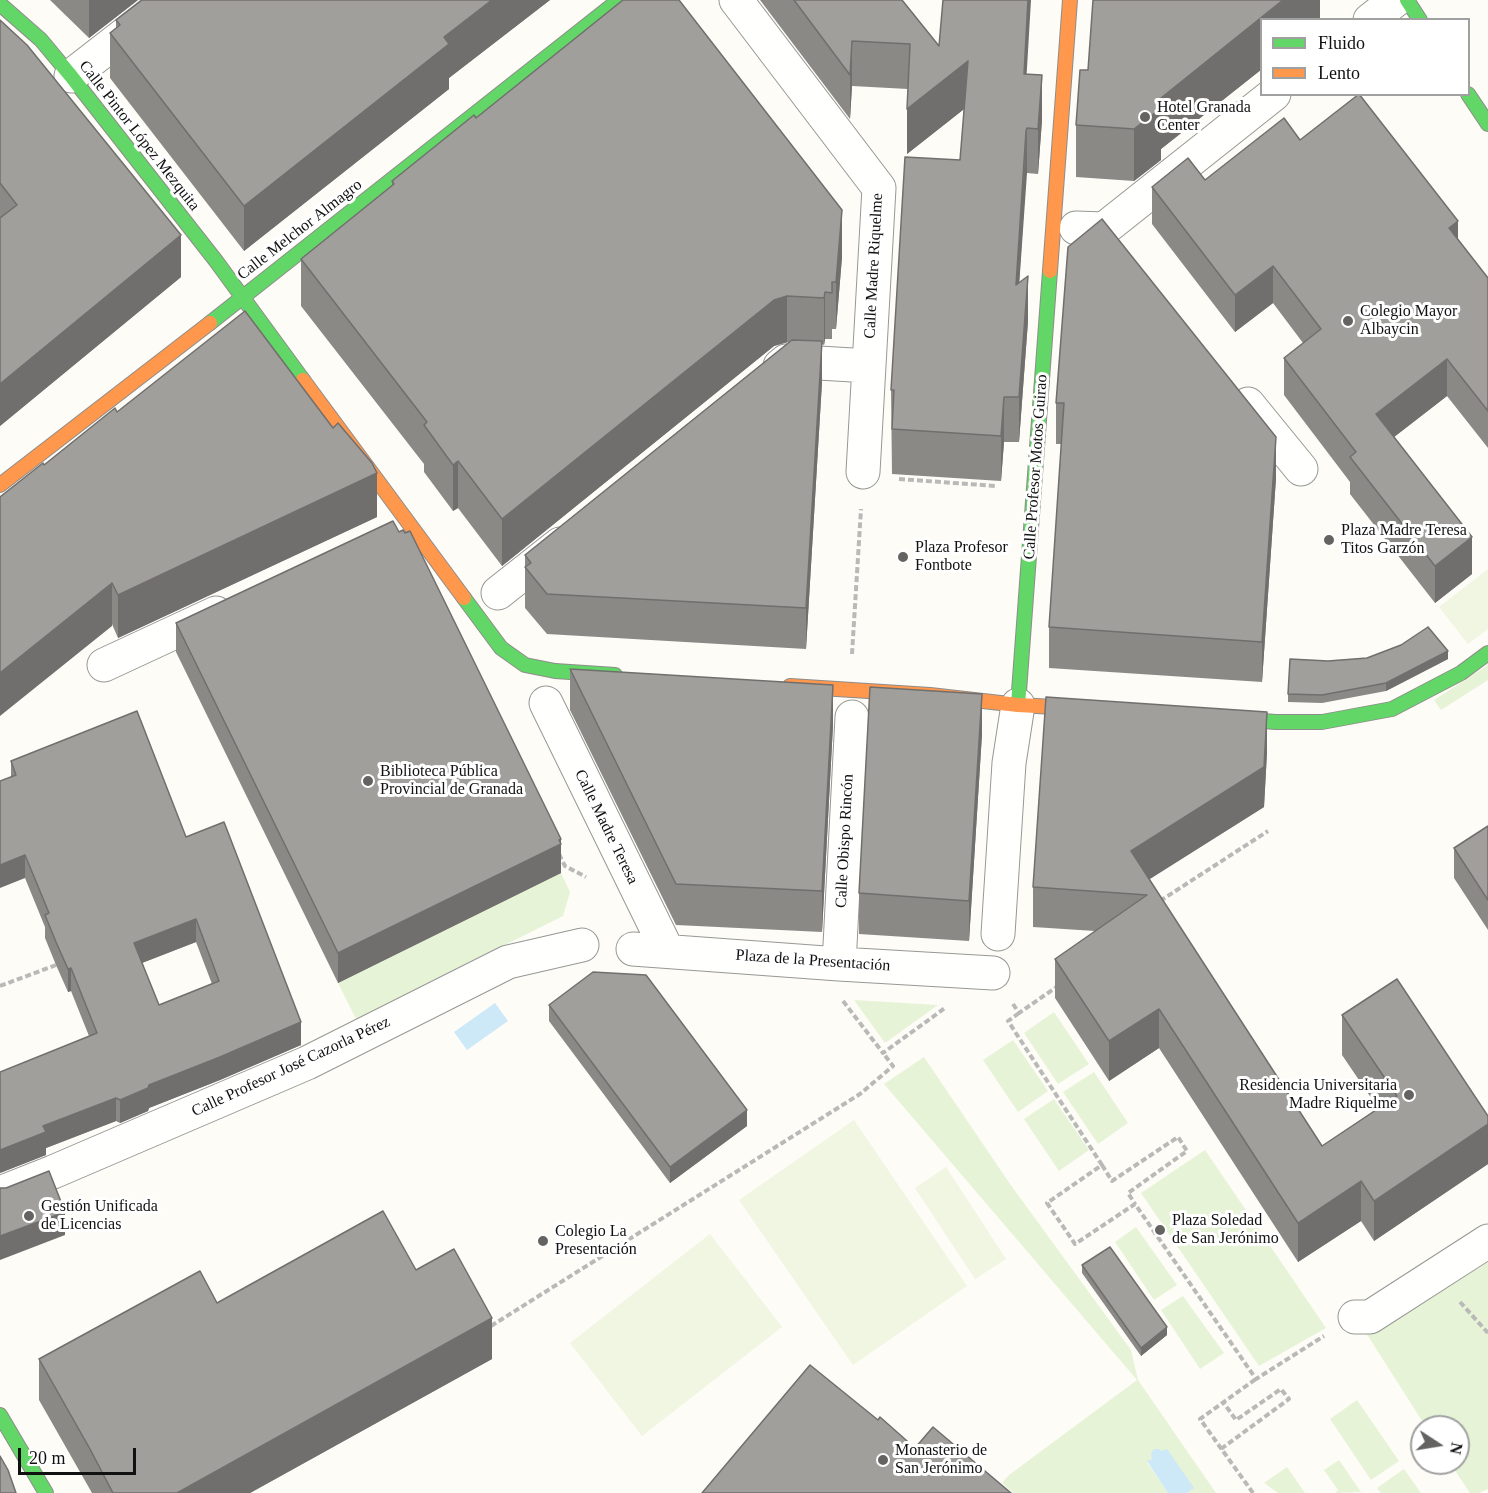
<!DOCTYPE html>
<meta charset="utf-8">
<style>
body{margin:0}
#map{position:relative;width:1488px;height:1493px;overflow:hidden;background:#fdfcf7;font-family:"Times New Roman",serif}
canvas{display:block}
.legend{position:absolute;left:1260px;top:18px;width:210px;height:78px;box-sizing:border-box;background:#fff;border:2px solid #a0a0a0;margin:0;padding:8px 10px;list-style:none;font-size:18px;color:#111}
.legend li{display:flex;align-items:center;gap:12px;height:30px}
.legend b{width:30px;border:2px solid #a0a0a0}
.north{position:absolute;left:1410px;top:1415px;width:60px;height:60px;box-sizing:border-box;background:#fff;border:2px solid #a0a0a0;border-radius:50%;rotate:102deg;font-size:16px;font-weight:700;line-height:24px;text-align:center;color:#111}
.north::after{content:'';display:block;margin:auto;width:21px;height:27px;background:#646362;clip-path:polygon(50% 0,100% 100%,50% 72%,0 100%)}
.scale{position:absolute;left:18px;top:1448px;width:118px;height:27px;box-sizing:border-box;border:3px solid #111;border-top:0;padding-left:8px;font-size:18px;line-height:21px;white-space:nowrap;color:#111;-webkit-text-stroke:4px #fff;paint-order:stroke}
</style>
<div id="map">
<canvas width="1488" height="1493"></canvas>
<ul class="legend">
<li><b style="height:8px;background:#63d668"></b>Fluido</li>
<li><b style="height:8px;background:#ff974d"></b>Lento</li>
</ul>
<div class="north">N</div>
<div class="scale">20 m</div>
</div>
<script>
const context = document.querySelector('canvas').getContext('2d');
context.lineJoin = 'round';
function fillPath(path, color) { context.fillStyle = color; context.fill(path, 'evenodd'); }
const shape = rows => new Path2D(rows.map(r => 'M' + r).join(''));
function stroke(path, color, width, dash) { context.strokeStyle = color; context.lineWidth = width; context.lineCap = dash ? 'butt' : 'round'; context.setLineDash(dash || []); context.stroke(path); }
function drawText(font, color, halo, rows, align = 'center') {
  context.font = font + ' "Times New Roman",serif'; context.lineWidth = 6; context.setLineDash([]); context.textBaseline = 'middle'; context.strokeStyle = halo; context.fillStyle = color; for (const [text, x, y, turn = 0] of rows) {
    context.save(); context.translate(x, y); context.rotate((+turn || 0) * Math.PI / 180); context.textAlign = isNaN(turn) ? turn : align; if (halo) context.strokeText(text, 0, 0); context.fillText(text, 0, 0); context.restore();
  }
}
fillPath(shape([
 [1488,665,1488,680,1441,710,1434,700],
 [561,873,570,892,563,916,356,1019,338,983],
 [854,1000,938,1005,885,1043],
 [1054,1012,1089,1064,1058,1084,1024,1033],
 [1013,1040,1048,1091,1018,1112,983,1060],
 [924,1057,1010,1184,1131,1350,1138,1380,1216,1493,1187,1493,1193,1488,1152,1459,1147,1462,1168,1493,1013,1493,1002,1483,1009,1475,1137,1380,884,1084],
 [1094,1072,1128,1123,1098,1144,1063,1092],
 [1054,1099,1089,1150,1059,1171,1024,1119],
 [1205,1150,1326,1328,1259,1366,1141,1193],
 [1136,1227,1177,1285,1154,1300,1115,1242],
 [1488,1257,1488,1489,1479,1493,1470,1493,1450,1463,1458,1463,1458,1427,1426,1427,1366,1333],
 [1183,1296,1224,1353,1200,1369,1161,1310],
 [1357,1400,1399,1461,1371,1480,1330,1419],
 [1339,1460,1361,1492,1335,1493,1338,1490,1324,1470],
 [1287,1467,1305,1493,1278,1493,1264,1483],
 [1404,1469,1421,1493,1381,1493,1377,1488]
]), '#e7f3d7');
fillPath(shape([
 [1488,569,1488,629,1468,644,1439,607],
 [854,1120,967,1286,853,1365,739,1200],
 [946,1167,1006,1259,975,1279,915,1188],
 [710,1234,782,1327,642,1436,570,1343]
]), '#f0f6e1');
fillPath(shape([
 [495,1003,508,1021,467,1050,454,1032],
 [1154,1449,1158,1449,1162,1451,1167,1449,1194,1488,1187,1493,1168,1493,1147,1461,1152,1459,1151,1454]
]), '#cde8f7');
const street = shape([
 [736,0,879,188,863,472],
 [1370,20,1396,0],
 [71,76,169,0],
 [1076,228,1104,229,1274,94],
 [780,366,786,361,869,366],
 [1248,404,1301,469],
 [498,593,560,544],
 [104,665,216,613],
 [546,703,667,950],
 [998,934,1009,763,1018,705],
 [633,949,839,964,993,973],
 [839,964,852,717],
 [0,1193,53,1172,307,1063,508,962,582,945],
 [1355,1317,1370,1317,1488,1241]
]);
const fast = shape([
 [1407,0,1420,20],
 [0,4,41,40,71,76,216,261,303,380],
 [1468,94,1488,124],
 [210,323,619,0],
 [464,598,501,648,525,665,555,671,615,675],
 [1018,705,1050,271],
 [1223,718,1276,722,1322,722,1392,709,1461,673,1488,653],
 [0,1415,46,1493]
]);
const slow = shape([
 [1050,271,1070,0],
 [303,380,464,598],
 [0,485,210,323],
 [790,686,930,695,1018,705,1091,709]
]);
stroke(street, '#979795', 35);
stroke(fast, '#8e8d8b', 16);
stroke(slow, '#8e8d8b', 16);
stroke(shape([
 [899,479,996,486],
 [852,654,861,509],
 [559,854,565,866,586,877],
 [1160,901,1268,831],
 [0,986,56,965],
 [843,1001,883,1053,945,1008],
 [1013,1004,1019,1013,1058,986],
 [1019,1013,1008,1021,1102,1165,1047,1203,1075,1244,1135,1204,1256,1379,1324,1336],
 [1102,1165,1112,1181,1178,1137,1187,1151,1128,1193,1135,1204],
 [1460,1302,1488,1333],
 [491,1326,860,1094,893,1066,883,1053],
 [1221,1449,1289,1399,1281,1389,1236,1420,1223,1402],
 [1253,1493,1200,1419,1256,1379]
]), '#b9b9b8', 4, [6, 3]);
stroke(street, '#fffffe', 33);
stroke(fast, '#63d668', 14);
stroke(slow, '#ff974d', 14);
fillPath(shape([
 [50,0,138,0,89,38],
 [142,0,550,0,449,78,449,89,244,251,110,78,110,33,116,28,116,20],
 [760,0,902,0,939,46,1027,75,1042,120,1038,174,1027,173,1026,176,1019,283,1028,321,1019,442,1004,442,1001,481,892,474,891,390,960,160,964,109,907,154,908,89,852,86,850,119],
 [1320,0,1320,20,1262,20,1262,69,1161,149,1161,160,1134,181,1076,177,1076,125,1088,70],
 [0,20,181,277,0,426],
 [476,118,842,257,836,329,832,329,832,339,825,339,824,345,822,344,822,382,806,649,547,634,525,608,525,555,789,342,774,346,502,566,458,508,453,511,424,472,424,464,301,306,301,259,392,186,392,181],
 [1300,140,1458,239,1488,278,1488,448,1447,396,1394,437,1472,574,1435,603,1350,494,1350,482,1284,395,1284,358,1303,343,1273,303,1235,332,1152,224,1152,187,1205,180],
 [1068,247,1276,478,1262,682,1049,668,1049,627,1062,444,1056,444,1056,403],
 [44,465,377,517,118,638],
 [176,623,561,839,561,873,338,983,176,652],
 [1448,659,1386,691,1322,703,1288,702,1288,694,1328,661],
 [570,669,833,725,822,932,676,925,570,710],
 [982,734,969,941,859,934,859,893],
 [1267,752,1264,807,1149,879,1322,1146,1378,1108,1342,1055,1342,1015,1488,1116,1488,1164,1374,1241,1361,1221,1298,1262,1159,1048,1109,1081,1055,998,1055,959,1095,931,1033,927,1033,887],
 [11,761,186,837,301,1045,220,1080,149,1108,148,1111,120,1123,116,1121,46,1148,46,1155,0,1173,89,1036,71,991,68,992,56,965,45,938,45,927,25,878,11,777],
 [196,942,212,984,159,1005,142,963],
 [1488,826,1488,930,1454,878,1454,848],
 [549,1005,747,1126,670,1183,549,1021],
 [1082,1265,1167,1335,1141,1356,1082,1273],
 [416,1270,492,1359,250,1493,92,1493,39,1400,39,1359,217,1303]
]), '#8a8986');
fillPath(shape([
 [89,0,138,0,89,38],
 [492,0,550,0,449,78,449,89,244,251,244,206,444,37],
 [1028,0,1031,0,1024,119,1024,74],
 [1283,0,1320,0,1320,20,1262,20,1262,69,1161,149,1161,160,1134,181,1134,129,1156,102],
 [852,41,852,86,850,119,850,75],
 [968,61,968,106,907,154,907,109],
 [1042,75,1042,120,1038,174,1038,129],
 [1027,128,1027,173,1016,330,1016,285],
 [842,210,842,257,836,329,836,282],
 [1458,221,1458,258,1449,228],
 [181,235,181,277,0,426,0,384],
 [1273,266,1273,303,1235,332,1235,295],
 [1028,276,1028,321,1019,442,1019,397],
 [825,292,825,339,824,345,824,298],
 [787,296,787,342,774,346,502,566,502,519,774,300],
 [822,341,822,382,806,649,806,608],
 [1447,359,1447,396,1376,451,1376,414],
 [1004,397,1004,442,1001,481,1001,436],
 [1276,437,1276,478,1262,682,1262,642],
 [458,461,458,508,453,511,453,465],
 [377,473,377,517,118,638,118,595],
 [1472,537,1472,574,1435,603,1435,566],
 [112,583,112,626,0,716,0,673],
 [1448,651,1448,659,1386,691,1386,683],
 [833,685,833,725,822,932,822,891],
 [982,694,982,734,969,941,969,901],
 [1267,712,1267,752,1264,807,1131,891,1131,851],
 [561,839,561,873,338,983,338,953],
 [25,855,25,878,0,888,0,865],
 [196,919,196,942,134,966,134,943],
 [71,968,71,991,68,992,68,969],
 [1159,1009,1159,1048,1109,1081,1109,1041],
 [301,1022,301,1045,220,1080,149,1108,148,1111,120,1123,120,1100,149,1085],
 [116,1098,116,1121,46,1148,46,1155,0,1173,0,1150,43,1126],
 [747,1110,747,1126,670,1183,670,1167],
 [1488,1124,1488,1164,1374,1241,1374,1201],
 [1361,1181,1361,1221,1298,1262,1298,1223],
 [65,1212,65,1235,0,1260,0,1236],
 [492,1318,492,1359,250,1493,177,1493],
 [1167,1327,1167,1335,1141,1356,1141,1348]
]), '#716f6d');
const building = shape([
 [142,0,492,0,444,37,449,44,244,206,110,33,120,25,116,20,142,0],
 [623,0,679,0,842,210,836,282,832,282,832,293,825,292,824,298,787,296,774,300,502,519,458,461,453,465,424,425,427,422,301,259,394,184,392,181,438,144,474,115,476,118,623,0],
 [794,0,902,0,939,46,943,0,1028,0,1024,74,1042,75,1038,129,1027,128,1026,131,1016,285,1028,276,1019,397,1004,397,1001,436,892,429,894,390,891,390,905,157,960,160,968,61,907,109,910,44,852,41,850,75,794,0],
 [1093,0,1283,0,1156,102,1161,108,1134,129,1076,125,1080,70,1088,70,1093,0],
 [0,20,27,45,181,235,0,384,0,218,17,205,0,183,0,20],
 [1359,94,1458,221,1449,228,1488,278,1488,411,1447,359,1376,414,1472,537,1435,566,1350,457,1356,452,1284,358,1321,329,1273,266,1235,295,1152,187,1188,158,1205,180,1284,118,1300,140,1359,94],
 [1102,219,1276,437,1262,642,1049,627,1064,403,1056,403,1068,247,1102,219],
 [245,311,333,428,338,423,372,463,377,473,118,595,112,583,0,673,0,497,43,463,44,465,115,408,117,412,245,311],
 [792,340,822,341,806,608,547,594,525,567,531,563,525,555,792,340],
 [393,521,399,532,403,530,405,533,410,531,561,839,559,840,561,844,338,953,176,623,393,521],
 [1428,627,1448,651,1386,683,1322,695,1288,694,1290,659,1328,661,1367,658,1401,645,1428,627],
 [570,669,833,685,822,891,676,884,570,669],
 [870,687,982,694,969,901,859,893,870,687],
 [1046,697,1267,712,1264,767,1131,851,1322,1146,1397,1096,1342,1015,1397,979,1488,1116,1488,1124,1374,1201,1361,1181,1298,1223,1159,1009,1109,1041,1055,959,1147,895,1033,887,1046,697],
 [137,711,186,837,224,822,301,1022,220,1057,149,1085,148,1088,120,1100,116,1098,43,1126,46,1132,0,1150,0,1072,97,1033,71,968,68,969,56,942,45,915,49,913,25,855,0,865,0,781,16,775,11,761,137,711],
 [196,919,219,981,159,1005,134,943,196,919],
 [1488,826,1488,900,1454,848,1488,826],
 [593,972,646,975,747,1110,670,1167,549,1005,593,972],
 [49,1171,65,1212,0,1236,0,1188,6,1188,49,1171],
 [383,1211,416,1270,454,1249,492,1318,177,1493,113,1493,90,1449,39,1359,200,1271,217,1303,383,1211],
 [1110,1247,1167,1327,1141,1348,1082,1265,1110,1247],
 [810,1365,878,1420,880,1417,915,1448,933,1427,1011,1493,702,1493,810,1365],
 [0,1456,8,1470,16,1493,0,1493,0,1456]
]);
fillPath(building, '#a19f9c');
stroke(building, '#716f6d', 1.5);
for (const [x, y, r, color] of [
 [1145,117,6,"#646362"],
 [1348,321,6,"#646362"],
 [1329,540,6,"#646362"],
 [903,557,6,"#646362"],
 [368,781,6,"#646362"],
 [1409,1095,6,"#646362"],
 [29,1216,6,"#646362"],
 [1160,1230,6,"#646362"],
 [543,1241,6,"#646362"],
 [883,1460,6,"#646362"]
]) { const dot = new Path2D(); dot.arc(x, y, r, 0, 2 * Math.PI); context.fillStyle = color; context.fill(dot); stroke(dot, '#fff', 2); }
drawText('16px', '#111', '#fff', [
 ["Hotel Granada",1157,108],
 ["Center",1157,126],
 ["Colegio Mayor",1360,312],
 ["Albaycin",1360,330],
 ["Plaza Madre Teresa",1341,531],
 ["Titos Garzón",1341,549],
 ["Plaza Profesor",915,548],
 ["Fontbote",915,566],
 ["Biblioteca Pública",380,772],
 ["Provincial de Granada",380,790],
 ["Residencia Universitaria",1397,1086,"right"],
 ["Madre Riquelme",1397,1104,"right"],
 ["Gestión Unificada",41,1207],
 ["de Licencias",41,1225],
 ["Plaza Soledad",1172,1221],
 ["de San Jerónimo",1172,1239],
 ["Colegio La",555,1232],
 ["Presentación",555,1250],
 ["Monasterio de",895,1451],
 ["San Jerónimo",895,1469]
], 'left');
drawText('16px', '#111', '#fff', [
 ["Calle Pintor López Mezquita",139,136,52],
 ["Calle Melchor Almagro",300,230,-38],
 ["Calle Madre Riquelme",874,266,-87],
 ["Calle Profesor Motos Guirao",1036,467,-86],
 ["Calle Madre Teresa",606,827,64],
 ["Calle Obispo Rincón",845,841,-87],
 ["Plaza de la Presentación",813,961,4],
 ["Calle Profesor José Cazorla Pérez",291,1067,-25]
]);
</script>
